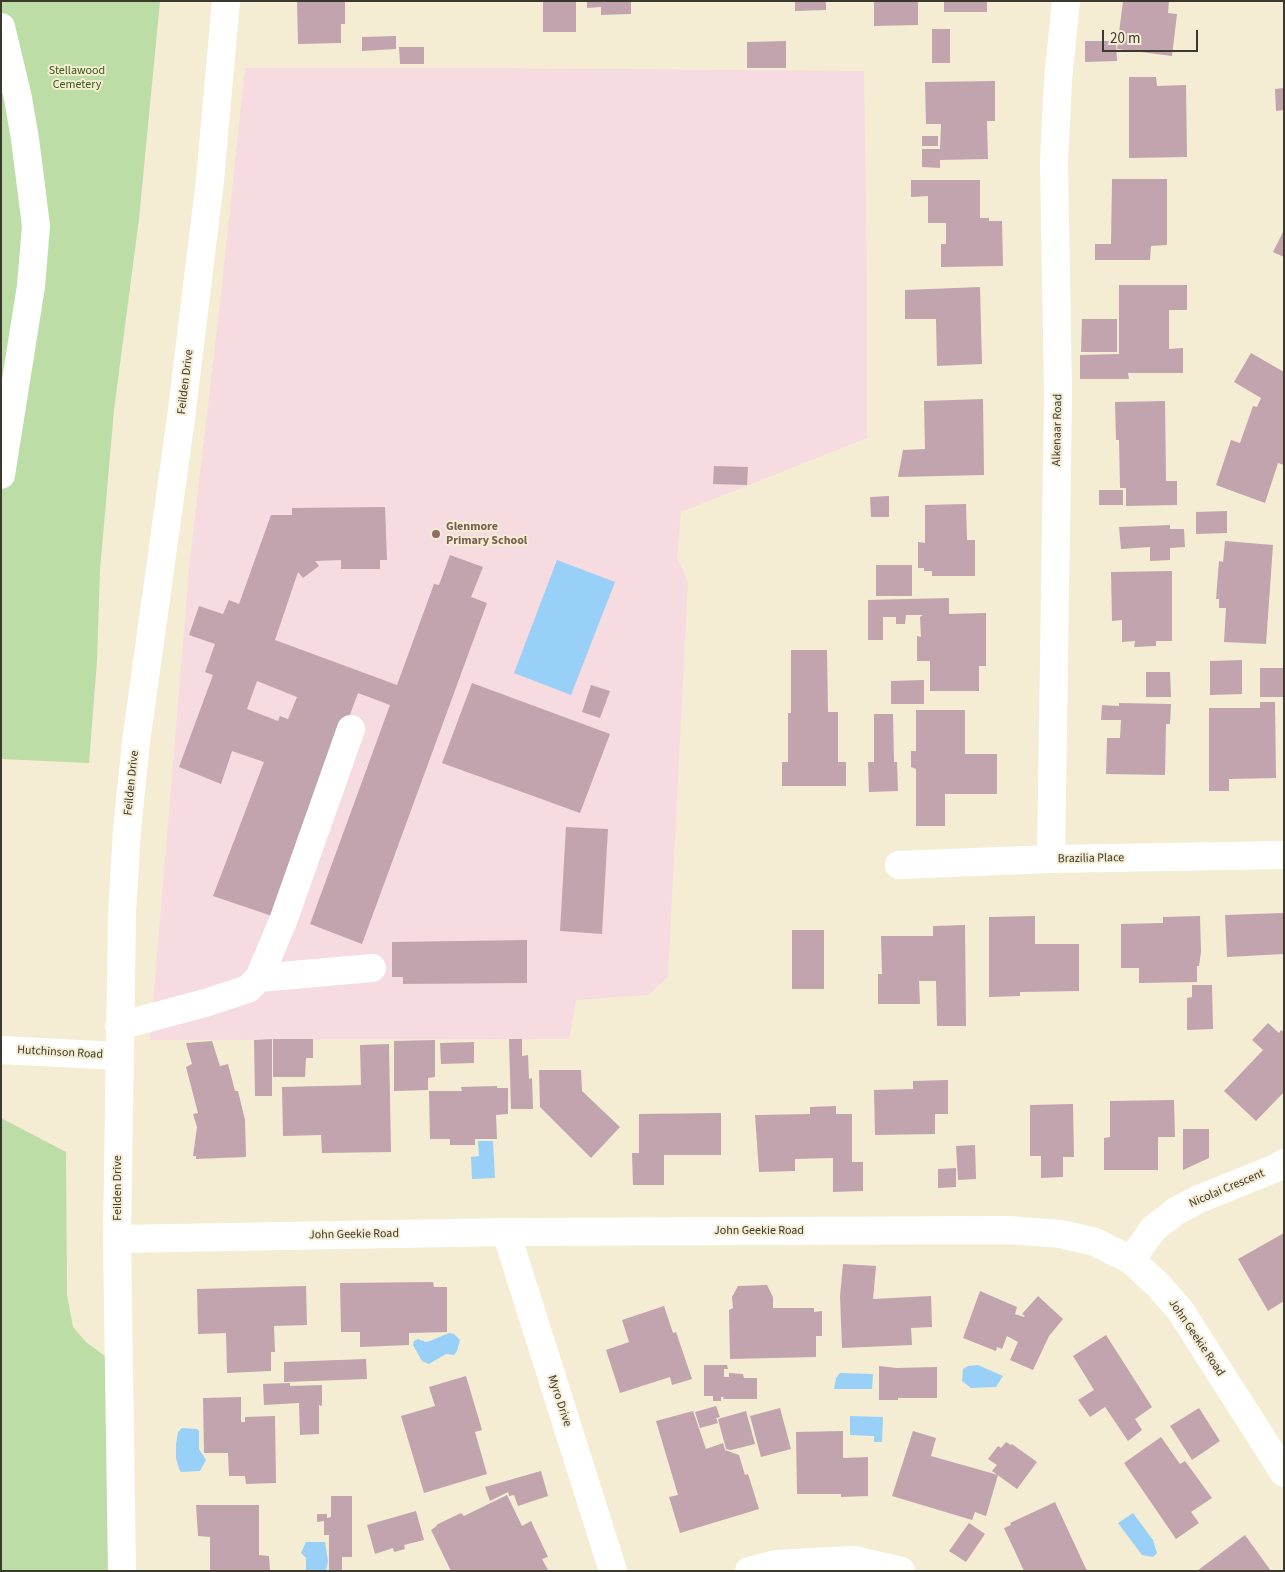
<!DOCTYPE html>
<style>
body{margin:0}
#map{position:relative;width:1285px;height:1572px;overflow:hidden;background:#f4edd3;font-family:"Source Sans 3",sans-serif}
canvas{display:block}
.frame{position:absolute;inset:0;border:2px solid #3b382e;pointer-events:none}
.scale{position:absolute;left:1102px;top:30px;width:96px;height:22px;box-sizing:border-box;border:2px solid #3b382e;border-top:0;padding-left:6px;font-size:15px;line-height:18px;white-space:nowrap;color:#3b382e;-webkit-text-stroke:4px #f4edd3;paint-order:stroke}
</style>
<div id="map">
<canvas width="1285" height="1572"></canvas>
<div class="frame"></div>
<div class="scale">20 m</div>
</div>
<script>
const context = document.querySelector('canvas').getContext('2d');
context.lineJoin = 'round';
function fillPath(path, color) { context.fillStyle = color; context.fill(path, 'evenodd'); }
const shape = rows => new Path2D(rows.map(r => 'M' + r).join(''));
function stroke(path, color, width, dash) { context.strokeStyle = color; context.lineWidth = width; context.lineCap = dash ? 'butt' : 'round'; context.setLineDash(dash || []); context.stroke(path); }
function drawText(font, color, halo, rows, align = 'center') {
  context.font = font + ' "Source Sans 3",sans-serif'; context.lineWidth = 4; context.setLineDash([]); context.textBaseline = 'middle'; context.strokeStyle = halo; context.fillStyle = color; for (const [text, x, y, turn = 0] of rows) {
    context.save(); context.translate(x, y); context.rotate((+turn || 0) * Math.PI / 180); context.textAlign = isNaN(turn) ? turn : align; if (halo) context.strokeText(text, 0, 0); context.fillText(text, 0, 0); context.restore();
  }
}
fillPath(shape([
 [245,68,480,68,864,71,867,281,867,438,681,512,677,557,688,582,668,977,648,995,576,1000,569,1039,150,1040,190,559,220,303]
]), '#f6dbe0');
fillPath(shape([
 [1,1,160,1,139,219,114,410,100,570,97,661,89,763,1,759],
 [1,1118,66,1152,67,1295,73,1327,86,1342,109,1359,108,1571,1,1571]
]), '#bddda6');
fillPath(shape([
 [557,560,615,582,571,695,514,673],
 [478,1141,493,1141,495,1178,472,1179,471,1157,479,1156],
 [449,1333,454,1334,460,1340,457,1351,454,1355,446,1354,429,1364,422,1361,413,1345,414,1341,418,1339,426,1342,430,1341],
 [978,1365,1003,1376,996,1387,971,1388,962,1381,963,1369,968,1366],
 [840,1373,873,1374,872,1389,834,1389,836,1378],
 [850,1416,883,1417,882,1442,874,1442,874,1436,850,1435],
 [182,1428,197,1429,199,1431,199,1449,206,1460,200,1471,181,1472,179,1469,176,1458,176,1445,178,1432],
 [1133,1513,1153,1540,1157,1553,1153,1557,1142,1555,1118,1523],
 [306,1542,325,1542,328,1561,326,1571,306,1571,306,1558,301,1553]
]), '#98d0f8');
fillPath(shape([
 [297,1,345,1,345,24,341,24,341,43,298,44],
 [543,1,576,1,576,32,543,32],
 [587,1,631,1,631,14,601,15,601,7,587,8],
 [795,1,826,1,826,10,795,11],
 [874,1,918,1,918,25,874,26],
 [944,1,987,1,987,12,944,12],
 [1123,1,1169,1,1168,13,1177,14,1172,56,1117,49],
 [932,29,950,29,950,63,932,63],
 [396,36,396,49,362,51,362,37],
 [786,41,786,68,747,68,747,42],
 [1085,41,1116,41,1117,61,1085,62],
 [399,47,424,47,424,64,400,64],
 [1129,77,1156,77,1157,86,1186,85,1187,157,1129,158],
 [995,81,995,121,987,121,988,159,940,160,940,168,922,167,922,149,940,149,941,124,926,124,925,82],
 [1284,88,1284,110,1276,111,1275,89],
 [922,136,938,136,938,146,922,146],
 [1112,179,1167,179,1167,245,1151,246,1150,260,1095,260,1095,244,1111,244],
 [911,180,980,180,980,218,989,218,989,221,1002,221,1003,266,941,267,941,244,946,244,946,223,928,223,928,196,911,197],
 [1284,230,1284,257,1273,252],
 [1119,285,1187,285,1187,310,1169,310,1169,349,1183,348,1183,373,1128,373,1129,379,1080,379,1080,355,1119,354],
 [980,287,982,364,937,366,936,319,905,319,905,290],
 [1082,319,1117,319,1117,352,1081,352],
 [1251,353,1284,372,1284,465,1278,463,1265,503,1216,485,1231,440,1240,443,1253,406,1257,407,1261,398,1234,382],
 [983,399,984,475,898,477,903,450,925,449,924,401],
 [1165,401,1166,481,1177,481,1177,505,1126,506,1126,488,1120,488,1119,440,1116,440,1115,402],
 [714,466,748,467,747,485,713,484],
 [1099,490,1123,490,1123,505,1099,505],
 [889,496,889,517,871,517,870,497],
 [966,504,967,540,975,540,975,576,932,576,932,571,924,571,924,568,918,568,918,542,925,543,925,505],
 [385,507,387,560,380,560,380,569,341,569,341,560,315,561,319,566,303,578,298,572,275,640,397,685,434,584,439,585,450,555,483,567,471,597,487,603,362,944,310,924,390,705,358,693,275,917,213,896,264,762,232,751,221,784,179,767,213,675,205,672,215,644,189,635,199,606,223,614,229,600,239,604,271,515,292,515,292,508],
 [257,681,297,697,288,719,280,716,278,721,247,709],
 [1227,511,1227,533,1196,534,1196,512],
 [1170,525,1170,529,1184,529,1185,547,1170,548,1170,560,1150,561,1150,547,1121,549,1119,527],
 [1225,541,1273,545,1266,644,1224,642,1226,608,1219,608,1219,599,1216,599,1219,561,1223,562],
 [876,565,912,565,912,596,876,596],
 [1172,571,1172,641,1156,641,1156,646,1134,647,1135,641,1122,642,1122,620,1112,621,1111,572],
 [949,598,949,614,986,613,986,666,979,666,979,691,930,691,930,661,917,661,917,636,921,637,920,617,923,615,906,615,905,624,896,624,896,617,883,617,883,640,868,640,868,600],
 [791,650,827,650,828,712,838,712,838,762,846,762,846,786,782,786,782,762,788,762,788,713,791,713],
 [1242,660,1242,694,1210,695,1210,661],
 [1260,668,1284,668,1284,697,1260,697],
 [1146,672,1170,672,1171,697,1146,697],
 [924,680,924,704,891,704,891,681],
 [472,683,610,734,580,813,442,763],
 [591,685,610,691,600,718,582,712],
 [1260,702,1275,702,1276,778,1229,779,1229,791,1209,791,1209,708,1260,708],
 [1119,703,1171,704,1170,724,1166,724,1165,775,1106,774,1107,738,1120,738,1121,720,1101,720,1102,705,1119,706],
 [916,710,965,710,965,754,997,754,997,794,945,794,945,826,916,826,916,769,911,767,911,751,916,751],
 [874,714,893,714,894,762,897,762,898,791,869,792,868,762,874,762],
 [566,827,608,829,602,934,560,931],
 [1284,913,1284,954,1227,957,1225,915],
 [1035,916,1035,944,1079,944,1079,991,1020,992,1020,996,989,997,989,917],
 [1200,916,1201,952,1199,966,1197,966,1197,982,1139,983,1139,968,1121,968,1121,924,1163,923,1163,917],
 [965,925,966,1026,937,1026,936,981,919,981,920,1004,878,1004,878,974,882,974,881,936,933,936,933,926],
 [792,930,824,930,824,989,792,989],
 [527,940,527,983,403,984,403,977,392,977,392,942],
 [1192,985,1212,985,1213,1029,1187,1030,1187,998,1192,997],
 [1268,1023,1279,1033,1281,1030,1284,1032,1284,1092,1256,1121,1224,1091,1263,1050,1252,1040],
 [272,1039,272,1096,255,1096,254,1040],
 [273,1039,313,1039,313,1058,306,1058,305,1077,273,1077],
 [509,1039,522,1039,522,1056,528,1055,529,1079,532,1078,533,1109,511,1109],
 [435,1040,435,1077,428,1078,428,1090,394,1091,394,1041],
 [212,1041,220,1066,228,1064,235,1091,238,1091,245,1120,246,1157,196,1159,196,1156,193,1156,197,1127,193,1114,198,1113,186,1067,192,1064,186,1043],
 [474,1042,474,1063,441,1064,440,1043],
 [389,1044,391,1152,322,1153,321,1135,283,1136,282,1087,361,1085,360,1045],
 [539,1070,581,1070,582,1091,620,1127,591,1158,540,1107],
 [948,1080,948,1114,935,1114,935,1134,875,1135,874,1090,913,1089,913,1081],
 [497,1086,497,1088,508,1088,508,1114,496,1115,497,1139,475,1139,475,1145,450,1145,450,1139,430,1139,429,1091,462,1091,461,1087],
 [1174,1100,1175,1137,1158,1137,1158,1170,1104,1170,1104,1138,1110,1137,1110,1101],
 [1073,1104,1074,1157,1063,1157,1063,1177,1041,1178,1041,1156,1030,1156,1030,1105],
 [836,1106,836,1114,852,1114,852,1162,863,1162,863,1191,833,1192,833,1158,795,1159,795,1171,759,1172,755,1115,810,1114,810,1107],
 [721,1113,721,1155,664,1155,664,1185,633,1185,632,1153,639,1153,639,1114],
 [1183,1129,1209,1129,1209,1158,1183,1170],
 [975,1145,976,1179,958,1180,956,1146],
 [956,1168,956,1187,938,1188,938,1169],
 [1284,1233,1284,1301,1268,1311,1238,1259],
 [843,1264,876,1266,873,1299,931,1296,932,1327,911,1328,912,1345,842,1348,840,1296],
 [433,1282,434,1287,447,1287,447,1332,409,1333,409,1345,360,1347,360,1332,341,1332,340,1283],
 [767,1285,773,1297,773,1308,814,1308,814,1312,822,1311,822,1336,816,1336,816,1357,730,1359,729,1310,733,1308,732,1297,738,1286],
 [306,1286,307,1325,274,1326,275,1352,271,1352,271,1371,227,1373,226,1333,198,1334,197,1289],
 [980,1291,1017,1307,1015,1314,1024,1317,1025,1316,1022,1314,1038,1296,1063,1319,1049,1336,1033,1370,1010,1360,1018,1342,1007,1336,1002,1349,997,1347,996,1351,963,1338],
 [664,1306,673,1333,676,1332,692,1379,672,1385,670,1377,620,1393,606,1350,629,1342,622,1320],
 [1106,1335,1152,1407,1135,1419,1142,1430,1128,1441,1105,1407,1090,1417,1078,1400,1094,1390,1073,1356],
 [366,1359,367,1379,284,1382,284,1362],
 [704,1365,727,1365,728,1369,724,1369,724,1377,729,1377,729,1373,743,1374,744,1378,757,1378,757,1399,723,1399,724,1397,721,1397,721,1401,713,1401,713,1396,704,1396],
 [879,1366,897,1368,937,1367,937,1398,898,1398,898,1400,879,1400],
 [466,1376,482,1430,475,1432,487,1474,424,1493,401,1416,435,1406,429,1387],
 [290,1383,290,1386,322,1385,322,1406,319,1405,319,1434,300,1435,299,1403,264,1405,263,1384],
 [241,1397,241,1422,245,1422,245,1417,275,1416,276,1483,246,1484,245,1476,229,1476,228,1453,204,1453,203,1398],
 [716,1406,720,1417,716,1418,718,1423,700,1428,695,1412],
 [780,1408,791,1449,761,1457,750,1416],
 [1199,1408,1220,1441,1192,1460,1170,1426],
 [693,1411,706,1449,723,1443,725,1450,739,1455,745,1475,748,1474,759,1509,680,1533,669,1497,678,1495,656,1421],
 [746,1411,755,1444,731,1450,726,1449,718,1419],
 [843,1431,843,1458,868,1457,868,1496,841,1497,841,1494,797,1494,796,1432],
 [913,1431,936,1438,931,1456,998,1475,986,1516,975,1512,972,1520,892,1496],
 [1161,1437,1180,1464,1185,1461,1212,1498,1191,1512,1199,1523,1176,1539,1124,1463],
 [1006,1442,1011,1445,1012,1444,1037,1462,1017,1489,992,1471,997,1465,988,1459,998,1446,1001,1448],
 [541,1471,548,1496,518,1506,514,1495,509,1496,508,1492,490,1501,485,1487],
 [507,1495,522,1526,531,1521,548,1557,542,1559,548,1570,451,1571,431,1530,437,1526,436,1525,461,1513,464,1516],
 [331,1496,352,1496,352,1557,342,1557,342,1571,329,1571,329,1535,324,1535,324,1521,317,1522,317,1514,327,1514,327,1518,331,1517],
 [1055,1502,1087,1571,1024,1571,1004,1528,1011,1525,1010,1523],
 [196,1505,259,1505,259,1555,269,1556,270,1571,210,1571,210,1537,198,1536],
 [416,1511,424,1540,404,1545,405,1549,394,1552,393,1548,375,1554,367,1525],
 [969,1523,985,1534,966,1562,949,1551],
 [1245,1535,1271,1571,1197,1571]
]), '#c1a4ad');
stroke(shape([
 [1,27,18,98,25,139,36,226,31,286,1,475],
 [1051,859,1058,394,1054,162,1058,80,1066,1],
 [899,865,1051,859,1284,855],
 [259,978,372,968],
 [119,1026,205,1003,248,989,259,978,283,921,351,729],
 [1,1050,119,1056],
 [506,1232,613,1571],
 [117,1239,506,1232,1009,1230,1061,1234,1095,1242,1131,1260,1159,1286,1180,1310,1284,1473],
 [1131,1260,1153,1229,1176,1211,1199,1199,1276,1168,1284,1163],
 [122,1571,117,1239,122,914,127,830,136,742,181,418,210,180,226,1],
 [749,1571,776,1564,854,1560,901,1571]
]), '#fff', 28);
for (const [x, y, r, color] of [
 [436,534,5,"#8d6e63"]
]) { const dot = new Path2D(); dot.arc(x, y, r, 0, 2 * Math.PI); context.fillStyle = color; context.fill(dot); stroke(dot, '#f4edd3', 2); }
drawText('12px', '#365913', '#f4edd3', [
 ["Stellawood",77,71],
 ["Cemetery",77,85]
]);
drawText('12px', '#3b382e', '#f4edd3', [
 ["Feilden Drive",186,382,-83],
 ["Alkenaar Road",1058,430,-89],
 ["Feilden Drive",132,783,-84],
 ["Brazilia Place",1091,859,-1],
 ["Hutchinson Road",60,1053,3],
 ["Feilden Drive",118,1188,-90],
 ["Nicolai Crescent",1227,1189,-23],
 ["John Geekie Road",759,1231],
 ["John Geekie Road",354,1235,-1],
 ["John Geekie Road",1196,1338,56],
 ["Myro Drive",559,1401,72]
]);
drawText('bold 12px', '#785e54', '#f4edd3', [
 ["Glenmore",446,527],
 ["Primary School",446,541]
], 'left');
</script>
